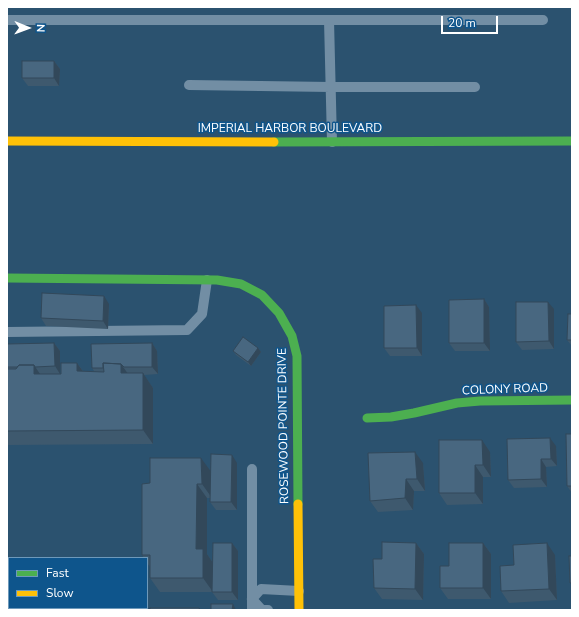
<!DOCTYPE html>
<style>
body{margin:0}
#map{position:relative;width:579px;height:617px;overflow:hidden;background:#2b526f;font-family:"Nunito Sans",sans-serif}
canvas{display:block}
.frame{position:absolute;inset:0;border:8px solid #fff;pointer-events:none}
.legend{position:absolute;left:8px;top:557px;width:140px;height:52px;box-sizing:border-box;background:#0e558c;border:1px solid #6e99ba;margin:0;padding:5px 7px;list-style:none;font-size:12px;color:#fff}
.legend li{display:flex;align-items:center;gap:8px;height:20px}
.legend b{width:20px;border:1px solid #6e99ba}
.north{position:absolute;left:8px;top:8px;width:40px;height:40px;-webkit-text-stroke:3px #0e558c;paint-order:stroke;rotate:91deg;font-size:11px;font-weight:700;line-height:16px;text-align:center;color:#fff}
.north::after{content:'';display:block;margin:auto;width:14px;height:18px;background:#fff;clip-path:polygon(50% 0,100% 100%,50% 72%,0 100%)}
.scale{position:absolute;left:441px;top:16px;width:57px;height:18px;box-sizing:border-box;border:2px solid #fff;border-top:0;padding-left:5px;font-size:12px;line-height:14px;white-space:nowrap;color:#fff;-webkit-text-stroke:3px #0e558c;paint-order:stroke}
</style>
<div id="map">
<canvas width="579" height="617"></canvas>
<div class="frame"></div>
<ul class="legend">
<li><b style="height:5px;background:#4caf50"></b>Fast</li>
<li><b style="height:5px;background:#ffc107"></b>Slow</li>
</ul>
<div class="north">N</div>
<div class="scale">20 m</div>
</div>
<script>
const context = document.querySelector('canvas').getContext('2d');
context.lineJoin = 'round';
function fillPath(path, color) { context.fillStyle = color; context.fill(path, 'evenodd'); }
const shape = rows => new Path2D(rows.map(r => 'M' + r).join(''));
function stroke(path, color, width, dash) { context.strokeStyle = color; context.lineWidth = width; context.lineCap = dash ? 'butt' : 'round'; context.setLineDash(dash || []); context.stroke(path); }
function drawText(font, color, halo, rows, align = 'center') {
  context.font = font + ' "Nunito Sans",sans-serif'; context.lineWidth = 3; context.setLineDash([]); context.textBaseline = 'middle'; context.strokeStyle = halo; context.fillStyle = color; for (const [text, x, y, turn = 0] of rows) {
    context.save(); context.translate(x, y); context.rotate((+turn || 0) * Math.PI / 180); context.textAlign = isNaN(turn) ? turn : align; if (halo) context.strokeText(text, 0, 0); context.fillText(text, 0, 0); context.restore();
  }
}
fillPath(shape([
 [7,595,9,595,9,608,123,608,124,610,7,610]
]), '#1e6aa2');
stroke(shape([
 [7,20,543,20],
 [329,20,332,142],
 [189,85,331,87,475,87],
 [7,332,187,330,202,314,207,280],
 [252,469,252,610],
 [268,610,262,610,252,599,261,589,299,591]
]), '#728ea4', 10);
stroke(shape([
 [274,142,572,141],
 [7,278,217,280,241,284,262,295,279,313,292,336,297,356,298,504],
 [367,418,391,417,414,413,457,403,480,401,572,400]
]), '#4caf50', 9);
stroke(shape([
 [7,141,274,142],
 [298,504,299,610]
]), '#ffc107', 9);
fillPath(shape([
 [54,61,60,69,59,86,28,86,22,78],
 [484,299,489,307,490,351,455,351,449,343],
 [109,304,108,329,46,326,41,318],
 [554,309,554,349,522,350,516,342],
 [422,313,422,356,390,356,384,348],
 [572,314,572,346,567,340],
 [54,343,60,351,60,374,51,374,61,374,77,363,83,371,94,371,92,368,152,343,157,351,158,374,144,375,153,388,153,444,7,445,7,344],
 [258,348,261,352,251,366,236,355,233,351],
 [572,434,572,493,567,486],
 [556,446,557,466,546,467,547,487,514,488,508,480],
 [490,452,491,477,483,477,483,504,447,505,439,493],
 [237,463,237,510,216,510,210,502,211,498,207,498,207,554,213,563,232,543,238,551,238,600,218,600,212,592,160,592,150,578,150,567,147,563,147,558,144,558,142,555,150,483,211,471],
 [423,463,425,491,414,491,413,510,378,512,370,501],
 [416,543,424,554,423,600,382,599,374,588,382,559],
 [483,543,491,554,491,599,448,599,440,588,449,566],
 [555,555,557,600,509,603,501,591,514,565]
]), '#3e596e');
fillPath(shape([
 [54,61,60,69,59,86,54,78],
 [104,296,109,304,108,329,103,321],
 [484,299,489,307,490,351,484,343],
 [548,302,554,309,554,349,549,341],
 [416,305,422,313,422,356,417,348],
 [54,343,60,351,60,374,55,366],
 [152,343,157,351,158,374,152,367],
 [258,348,261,352,251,366,248,362],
 [77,363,87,377,77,371],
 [121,364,131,378,121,373],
 [34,365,44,380,34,374],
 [143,373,153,388,153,444,143,430],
 [550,438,556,446,557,466,551,459],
 [482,440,490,452,491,477,483,465],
 [415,452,423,463,425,491,417,479],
 [232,455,237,463,237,510,231,502],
 [201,458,212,473,212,498,202,484],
 [541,459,546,467,547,487,541,479],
 [475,465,483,477,483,504,475,493],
 [406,479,414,491,413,510,405,498],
 [197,484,207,498,207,554,213,563,213,592,203,578,196,549],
 [232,543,238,551,238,600,232,592],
 [416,543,424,554,423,600,415,589],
 [483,543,491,554,491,599,483,588],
 [547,543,555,555,557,600,549,589],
 [233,604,236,610,232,610]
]), '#32485a');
const building = shape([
 [22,61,54,61,54,78,22,78,22,61],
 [42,293,104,296,103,321,41,318,42,293],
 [484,299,484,343,449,343,449,300,484,299],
 [516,302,548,302,549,341,516,342,516,302],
 [416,305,417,348,384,348,384,306,416,305],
 [568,314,572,314,572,340,567,340,568,314],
 [243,337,258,348,248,362,233,351,243,337],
 [54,343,55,366,35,367,34,365,19,365,17,367,7,367,7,344,54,343],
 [152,343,152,367,124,367,121,364,103,363,103,368,92,368,91,344,152,343],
 [61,363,77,363,77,371,104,372,103,363,121,364,121,373,143,373,143,430,7,431,7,369,16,369,19,365,34,365,34,374,61,374,61,363],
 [566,434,572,434,572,486,567,486,566,434],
 [550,438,551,459,541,459,541,479,508,480,507,439,550,438],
 [439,440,482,440,483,465,475,465,475,493,439,493,439,440],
 [415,452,417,479,406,479,405,498,370,501,368,453,415,452],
 [211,454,232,455,231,502,210,502,211,454],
 [150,458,201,458,202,484,197,484,196,549,203,549,203,578,150,578,150,555,142,555,142,484,150,483,150,458],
 [382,542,416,543,415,589,374,588,373,559,382,559,382,542],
 [213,543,232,543,232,592,212,592,213,543],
 [449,543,483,543,483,588,440,588,440,566,449,566,449,543],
 [547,543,549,589,501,591,500,566,514,565,513,545,547,543],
 [569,556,572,556,572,583,570,583,569,556],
 [211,604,233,604,232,610,211,610,211,604],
 [150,608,199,608,200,610,150,610,150,608]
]);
fillPath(building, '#486780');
stroke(building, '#32485a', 1);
drawText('12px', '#fff', '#0e558c', [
 ["IMPERIAL HARBOR BOULEVARD",290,129],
 ["COLONY ROAD",505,390,-2],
 ["ROSEWOOD POINTE DRIVE",284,426,-91]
]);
</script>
